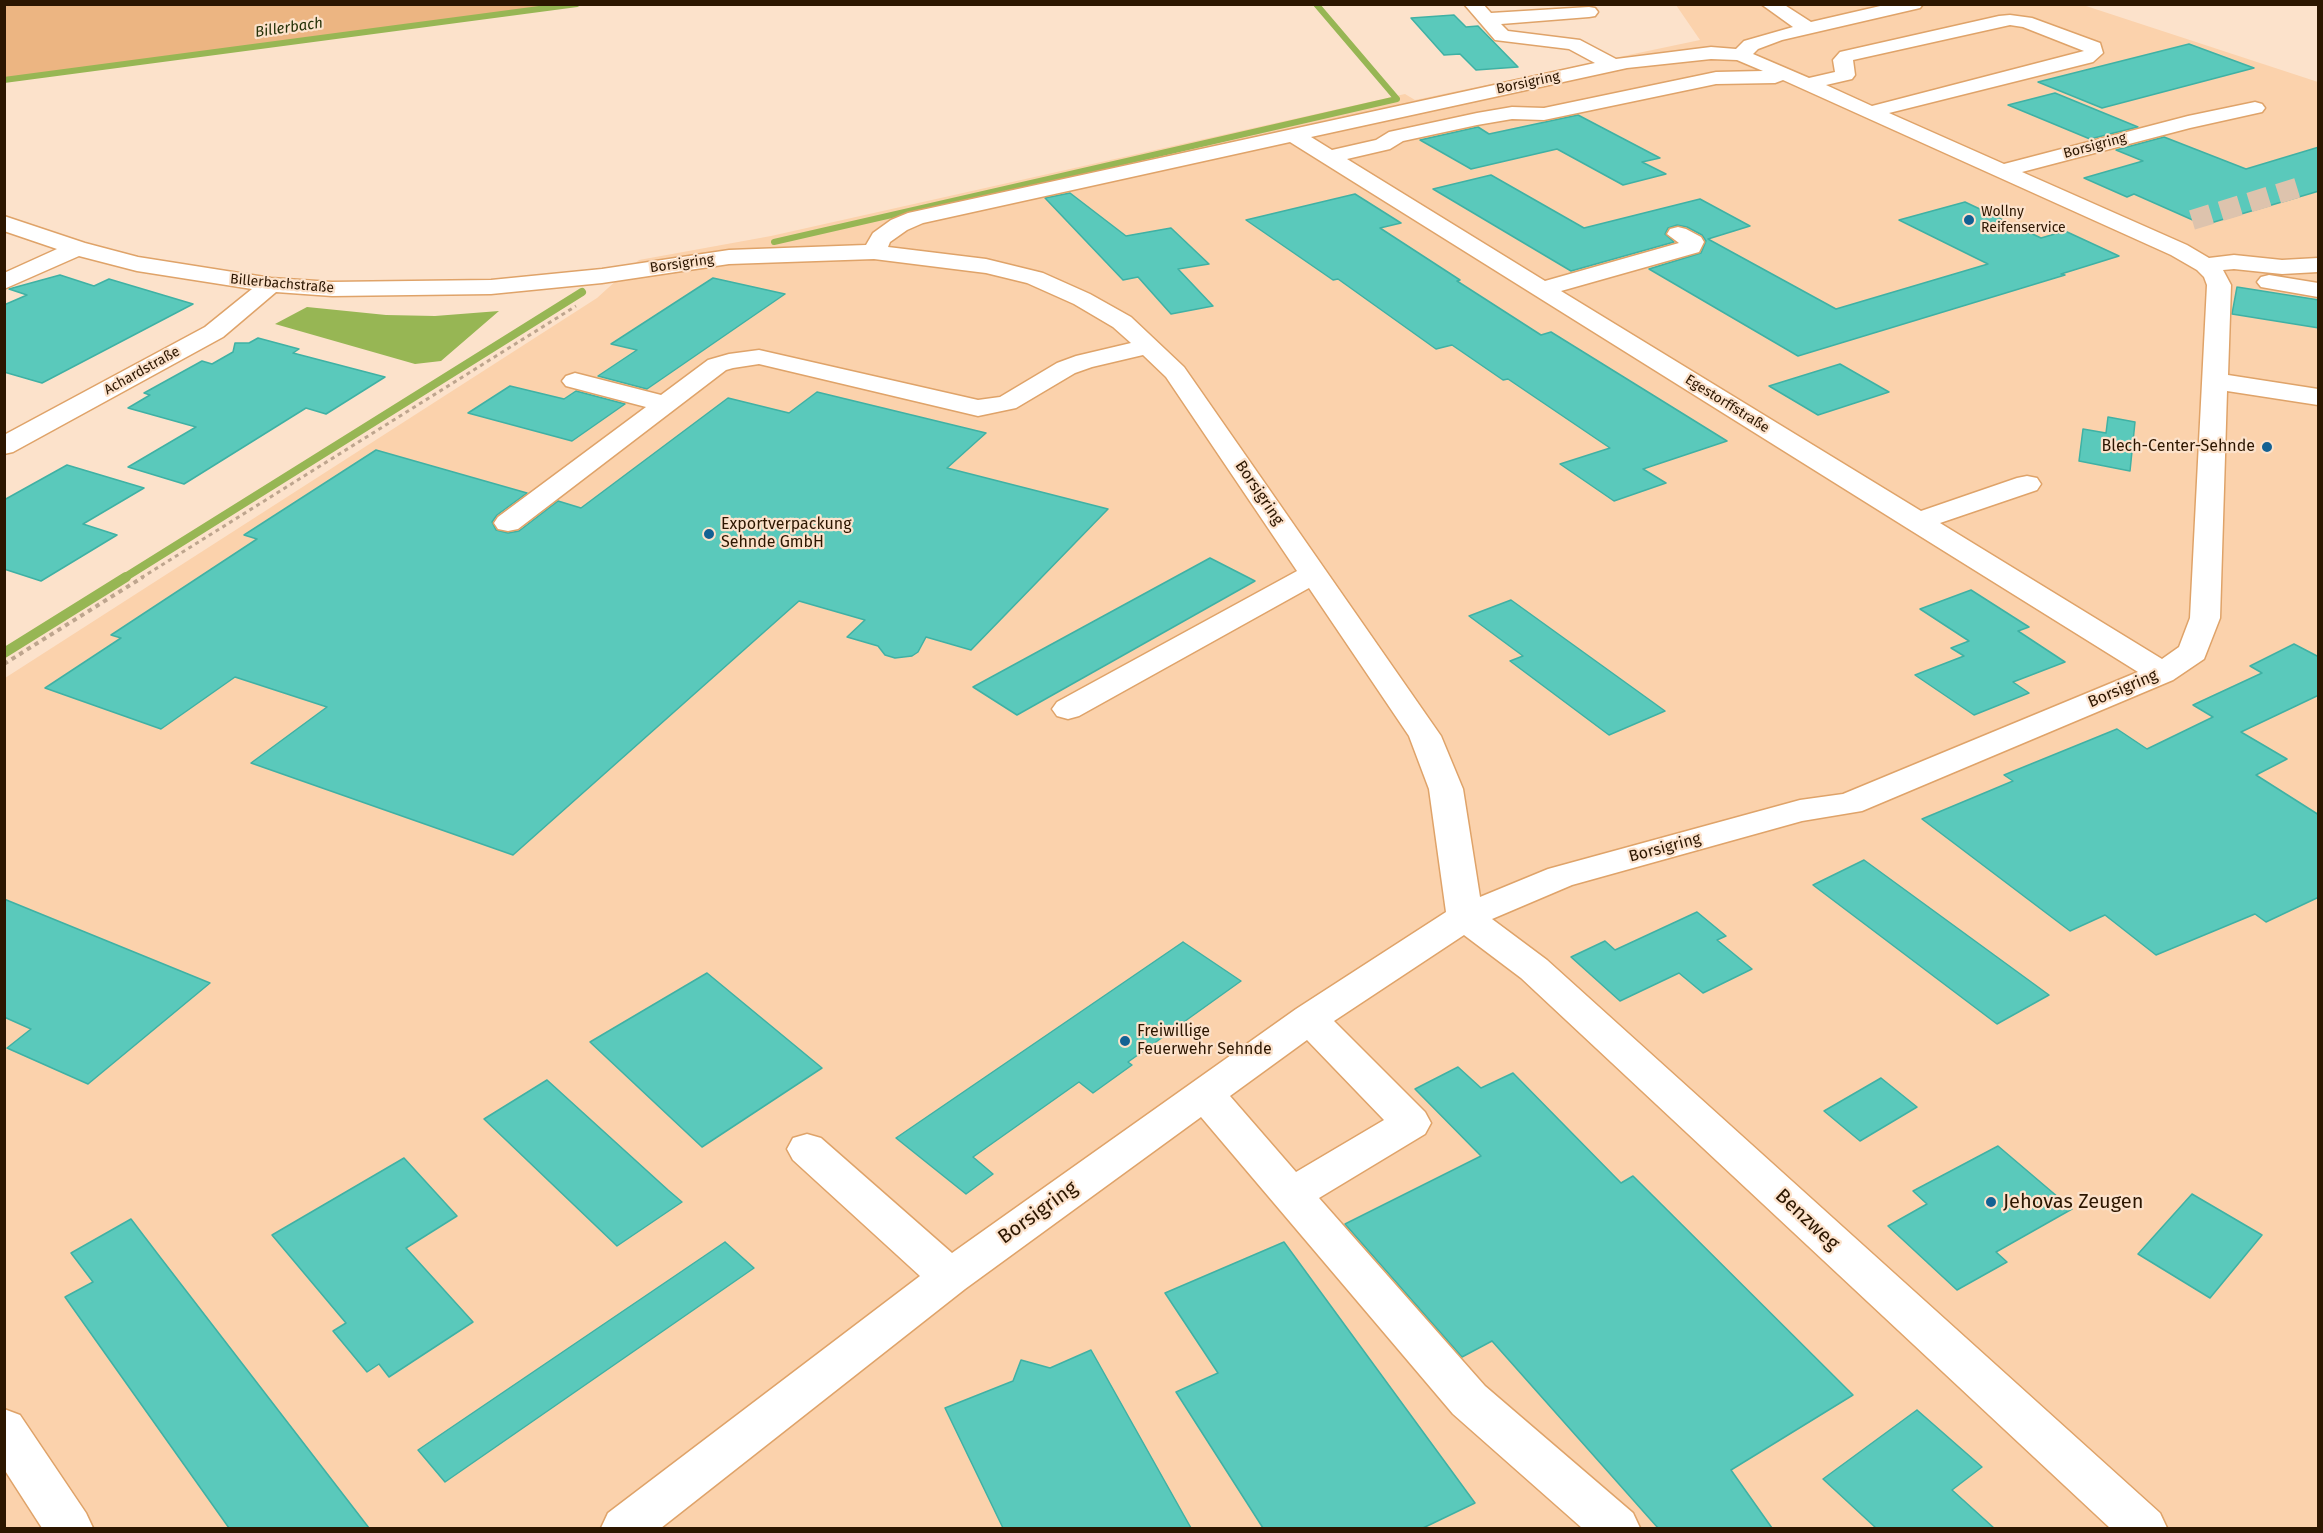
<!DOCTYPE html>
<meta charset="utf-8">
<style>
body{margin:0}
#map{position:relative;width:2323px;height:1533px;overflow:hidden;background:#fce2cb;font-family:"Fira Sans",sans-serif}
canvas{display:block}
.frame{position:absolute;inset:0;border:6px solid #2c1600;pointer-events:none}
</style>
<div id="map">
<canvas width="2323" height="1533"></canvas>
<div class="frame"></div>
</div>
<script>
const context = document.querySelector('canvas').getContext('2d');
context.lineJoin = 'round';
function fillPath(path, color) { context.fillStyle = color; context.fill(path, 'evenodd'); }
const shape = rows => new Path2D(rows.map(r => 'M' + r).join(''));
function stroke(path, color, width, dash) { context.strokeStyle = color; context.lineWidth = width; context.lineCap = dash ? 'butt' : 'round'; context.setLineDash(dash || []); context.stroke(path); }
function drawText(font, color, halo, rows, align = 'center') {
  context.font = font + ' "Fira Sans",sans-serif'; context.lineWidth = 4.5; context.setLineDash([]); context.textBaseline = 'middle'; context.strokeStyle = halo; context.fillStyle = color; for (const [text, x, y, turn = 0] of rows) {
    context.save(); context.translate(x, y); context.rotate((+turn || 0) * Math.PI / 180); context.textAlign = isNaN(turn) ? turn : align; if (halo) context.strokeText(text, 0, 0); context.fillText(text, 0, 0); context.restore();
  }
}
fillPath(shape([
 [1676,5,2083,5,2318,82,2318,1528,5,1528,5,678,597,298,639,260,771,236,1405,94,1415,100,1700,40]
]), '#fbd2ac');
fillPath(shape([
 [5,4,560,4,560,5,5,79]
]), '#ecb582');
fillPath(shape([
 [307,307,386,315,435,316,499,311,441,361,415,364,275,324]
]), '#97b654');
stroke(shape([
 [4,80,577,4],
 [774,242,1397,99,1316,4]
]), '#97b654', 6);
stroke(shape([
 [124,578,582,292]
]), '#97b654', 8);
stroke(shape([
 [4,653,126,577]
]), '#97b654', 10);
const building = shape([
 [1454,15,1466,27,1478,26,1518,67,1476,70,1460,54,1444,55,1411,18,1454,15],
 [2189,44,2254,68,2102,108,2038,82,2189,44],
 [2055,93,2138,127,2090,139,2008,105,2055,93],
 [1578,115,1660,158,1642,162,1666,174,1623,185,1557,149,1471,169,1420,140,1478,127,1489,134,1578,115],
 [2164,137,2246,169,2319,147,2319,191,2204,225,2134,194,2127,197,2084,178,2143,161,2116,150,2164,137],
 [1491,175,1584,228,1700,199,1750,226,1708,239,1836,309,1988,264,1899,220,1965,202,2041,238,2065,231,2119,256,2061,274,2065,275,1798,356,1649,269,1701,253,1706,241,1702,235,1687,227,1677,225,1668,228,1665,234,1674,242,1571,271,1433,189,1491,175],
 [1070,193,1126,236,1171,228,1209,264,1178,269,1213,306,1171,314,1138,277,1123,280,1045,198,1070,193],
 [1355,194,1401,223,1380,228,1460,280,1457,281,1541,335,1551,332,1727,441,1643,469,1666,483,1614,501,1560,464,1610,448,1508,379,1503,380,1452,345,1436,349,1338,279,1333,280,1246,220,1355,194],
 [60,275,94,286,109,279,193,304,42,383,4,372,4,305,27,295,9,289,60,275],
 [713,278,785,294,647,389,598,376,637,350,611,344,713,278],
 [2237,287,2319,300,2319,328,2232,314,2237,287],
 [258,338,299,349,293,353,385,377,326,414,306,408,184,484,128,467,196,427,128,408,150,395,144,393,202,361,212,364,233,352,235,343,249,343,258,338],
 [1840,364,1889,392,1818,415,1769,386,1840,364],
 [510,386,564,399,576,391,625,404,572,441,468,413,510,386],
 [817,392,986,433,947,468,1108,509,971,650,926,637,918,652,912,656,895,658,885,655,878,646,847,637,865,620,799,601,513,855,251,763,327,707,235,677,161,729,45,688,121,638,111,635,257,539,244,535,376,450,527,493,497,515,492,522,496,530,508,533,519,531,558,501,581,508,728,398,789,413,817,392],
 [2108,417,2135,422,2130,471,2079,461,2083,429,2106,433,2108,417],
 [67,465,144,488,83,524,117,535,41,581,4,569,4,500,67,465],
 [1210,558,1255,581,1017,715,973,687,1210,558],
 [1971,590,2029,627,2018,631,2065,662,2013,682,2029,693,1974,715,1915,675,1964,656,1951,648,1969,641,1920,609,1971,590],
 [1511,600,1665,711,1609,735,1510,661,1523,656,1469,616,1511,600],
 [2294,644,2319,657,2319,695,2241,732,2287,759,2256,775,2319,815,2319,897,2266,922,2255,914,2156,955,2105,915,2070,931,1922,819,2013,781,2004,775,2117,729,2147,749,2213,717,2193,705,2262,673,2250,666,2294,644],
 [1864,860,2049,995,1997,1024,1813,885,1864,860],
 [4,899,210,983,88,1084,7,1048,31,1029,4,1017,4,899],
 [1697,912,1726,936,1717,940,1752,969,1703,993,1679,973,1620,1001,1571,957,1605,941,1615,950,1697,912],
 [1183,942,1241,981,1128,1062,1132,1065,1093,1093,1079,1082,973,1157,993,1174,966,1194,896,1138,1183,942],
 [707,973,822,1068,702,1147,590,1042,707,973],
 [1458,1067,1481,1088,1513,1073,1621,1183,1633,1176,1853,1395,1731,1470,1772,1528,1658,1528,1492,1341,1462,1357,1345,1224,1481,1156,1415,1089,1458,1067],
 [1881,1078,1917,1107,1860,1141,1824,1111,1881,1078],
 [547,1080,668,1190,682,1202,617,1246,484,1119,547,1080],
 [1998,1146,2072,1209,1996,1252,2007,1262,1957,1290,1888,1226,1927,1204,1913,1191,1998,1146],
 [404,1158,457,1216,406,1248,473,1322,389,1377,379,1364,367,1372,333,1331,346,1323,272,1235,404,1158],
 [2192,1194,2262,1235,2210,1298,2138,1254,2192,1194],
 [131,1219,160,1257,369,1528,229,1528,65,1297,93,1282,71,1253,131,1219],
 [725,1242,754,1268,445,1482,418,1450,725,1242],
 [1284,1242,1475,1503,1423,1528,1263,1528,1176,1392,1218,1373,1165,1293,1284,1242],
 [1091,1350,1191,1528,1003,1528,945,1408,1013,1381,1021,1360,1050,1368,1091,1350],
 [1917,1410,1982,1467,1952,1490,1994,1528,1876,1528,1823,1479,1917,1410]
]);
fillPath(building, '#5ac9bb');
stroke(building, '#3fb1a4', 1.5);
stroke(shape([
 [2192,220,2300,187]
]), '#ddc3ad', 20, [20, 10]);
const minor = shape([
 [1464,4,1483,4,1491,13,1589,7,1595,8,1598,12,1595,16,1589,17,1501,24,1508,31,1580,40,1616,59,1711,47,1736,49,1744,41,1793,27,1761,4,1783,4,1811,22,1889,4,1923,4,1920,8,1782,40,1758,49,1753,54,1809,78,1835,72,1833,60,1840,52,1999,16,2010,15,2032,18,2100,43,2103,53,2093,62,1889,113,2004,164,2188,116,2255,102,2262,104,2265,108,2262,112,2190,128,2022,172,2187,245,2209,258,2234,255,2282,260,2318,258,2318,272,2282,274,2234,269,2223,270,2231,285,2228,375,2318,389,2318,405,2227,391,2220,618,2204,659,2173,680,1862,811,1802,821,1572,885,1492,919,1547,960,2160,1513,2167,1528,2110,1528,1521,978,1464,935,1334,1021,1425,1112,1431,1123,1425,1134,1319,1198,1485,1386,1633,1513,1640,1528,1582,1528,1453,1414,1201,1117,965,1289,661,1528,601,1528,608,1513,920,1276,793,1160,787,1149,793,1138,807,1134,821,1138,952,1253,1296,1009,1446,912,1429,789,1409,736,1309,588,1079,716,1068,719,1057,716,1052,709,1057,702,1297,571,1166,377,1143,355,1092,367,1075,373,1016,408,978,416,759,364,733,368,726,370,518,529,508,531,498,529,494,523,498,517,646,407,566,386,562,381,566,376,575,373,661,395,708,360,729,354,759,350,978,400,1000,397,1057,363,1076,356,1131,343,1113,327,1074,304,1027,283,986,273,874,259,729,264,602,283,491,294,332,296,276,292,223,337,13,452,4,454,4,435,205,327,252,289,137,271,79,256,4,289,4,273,57,249,4,231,4,216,85,243,138,257,271,278,332,282,491,280,602,269,729,250,866,245,873,233,891,220,908,213,1595,63,1569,49,1495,40,1464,4],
 [2010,25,2023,27,2084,51,1872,106,1826,85,1852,79,1855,75,1853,60,2010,25],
 [1711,59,1737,60,1763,71,1716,72,1544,108,1512,107,1477,113,1389,132,1376,140,1332,150,1311,137,1627,68,1711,59],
 [1783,80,2171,255,2197,270,2204,277,2207,285,2190,618,2179,647,2162,659,1940,523,2037,490,2041,484,2037,478,2027,476,2017,478,1921,511,1561,291,1699,252,1704,242,1701,237,1686,229,1678,227,1670,229,1667,234,1679,243,1545,281,1347,159,1390,149,1403,141,1477,125,1512,119,1544,120,1716,84,1775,83,1783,80],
 [1290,142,1907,528,2138,672,1843,794,1800,800,1548,869,1480,897,1463,789,1441,736,1184,367,1131,317,1090,294,1043,273,986,259,888,247,890,242,907,230,923,223,1290,142],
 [1307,1040,1384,1120,1296,1172,1230,1096,1307,1040],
 [2269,275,2318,283,2318,297,2261,287,2257,282,2261,277,2269,275],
 [4,1409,20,1415,86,1513,93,1528,42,1528,4,1469,4,1409]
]);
stroke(minor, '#dfa369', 3);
stroke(shape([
 [141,578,576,306]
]), '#bea58e', 3, [4, 4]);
stroke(shape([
 [4,664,143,577]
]), '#bea58e', 4, [4.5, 4.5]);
fillPath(minor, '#fff');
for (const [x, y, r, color] of [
 [1969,220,6,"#136193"],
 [2267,447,6,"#136193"],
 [709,534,6,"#136193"],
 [1125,1041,6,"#136193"],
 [1991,1202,6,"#136193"]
]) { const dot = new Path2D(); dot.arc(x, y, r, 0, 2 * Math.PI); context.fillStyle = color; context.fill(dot); stroke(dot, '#fce2cb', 2); }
drawText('14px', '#2c1600', '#fce2cb', [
 ["Borsigring",1528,83,-12],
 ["Borsigring",2095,146,-15],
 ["Borsigring",682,264,-8],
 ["Billerbachstraße",282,284,5],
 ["Achardstraße",142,371,-29],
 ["Egestorffstraße",1727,404,32]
]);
drawText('14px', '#2c1600', '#fce2cb', [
 ["Wollny",1981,212],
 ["Reifenservice",1981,228]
], 'left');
drawText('italic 15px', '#263208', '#fce2cb', [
 ["Billerbach",289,28,-8]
]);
drawText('16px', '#2c1600', '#fce2cb', [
 ["Blech-Center-Sehnde",2255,447,"right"],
 ["Exportverpackung",721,525],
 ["Sehnde GmbH",721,543],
 ["Freiwillige",1137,1032],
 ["Feuerwehr Sehnde",1137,1050]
], 'left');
drawText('16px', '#2c1600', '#fce2cb', [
 ["Borsigring",1259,493,56],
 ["Borsigring",2123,689,-23],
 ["Borsigring",1665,848,-15]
]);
drawText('20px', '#2c1600', '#fce2cb', [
 ["Jehovas Zeugen",2003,1202]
], 'left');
drawText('20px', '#2c1600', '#fce2cb', [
 ["Borsigring",1038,1213,-36],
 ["Benzweg",1807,1220,43]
]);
</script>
